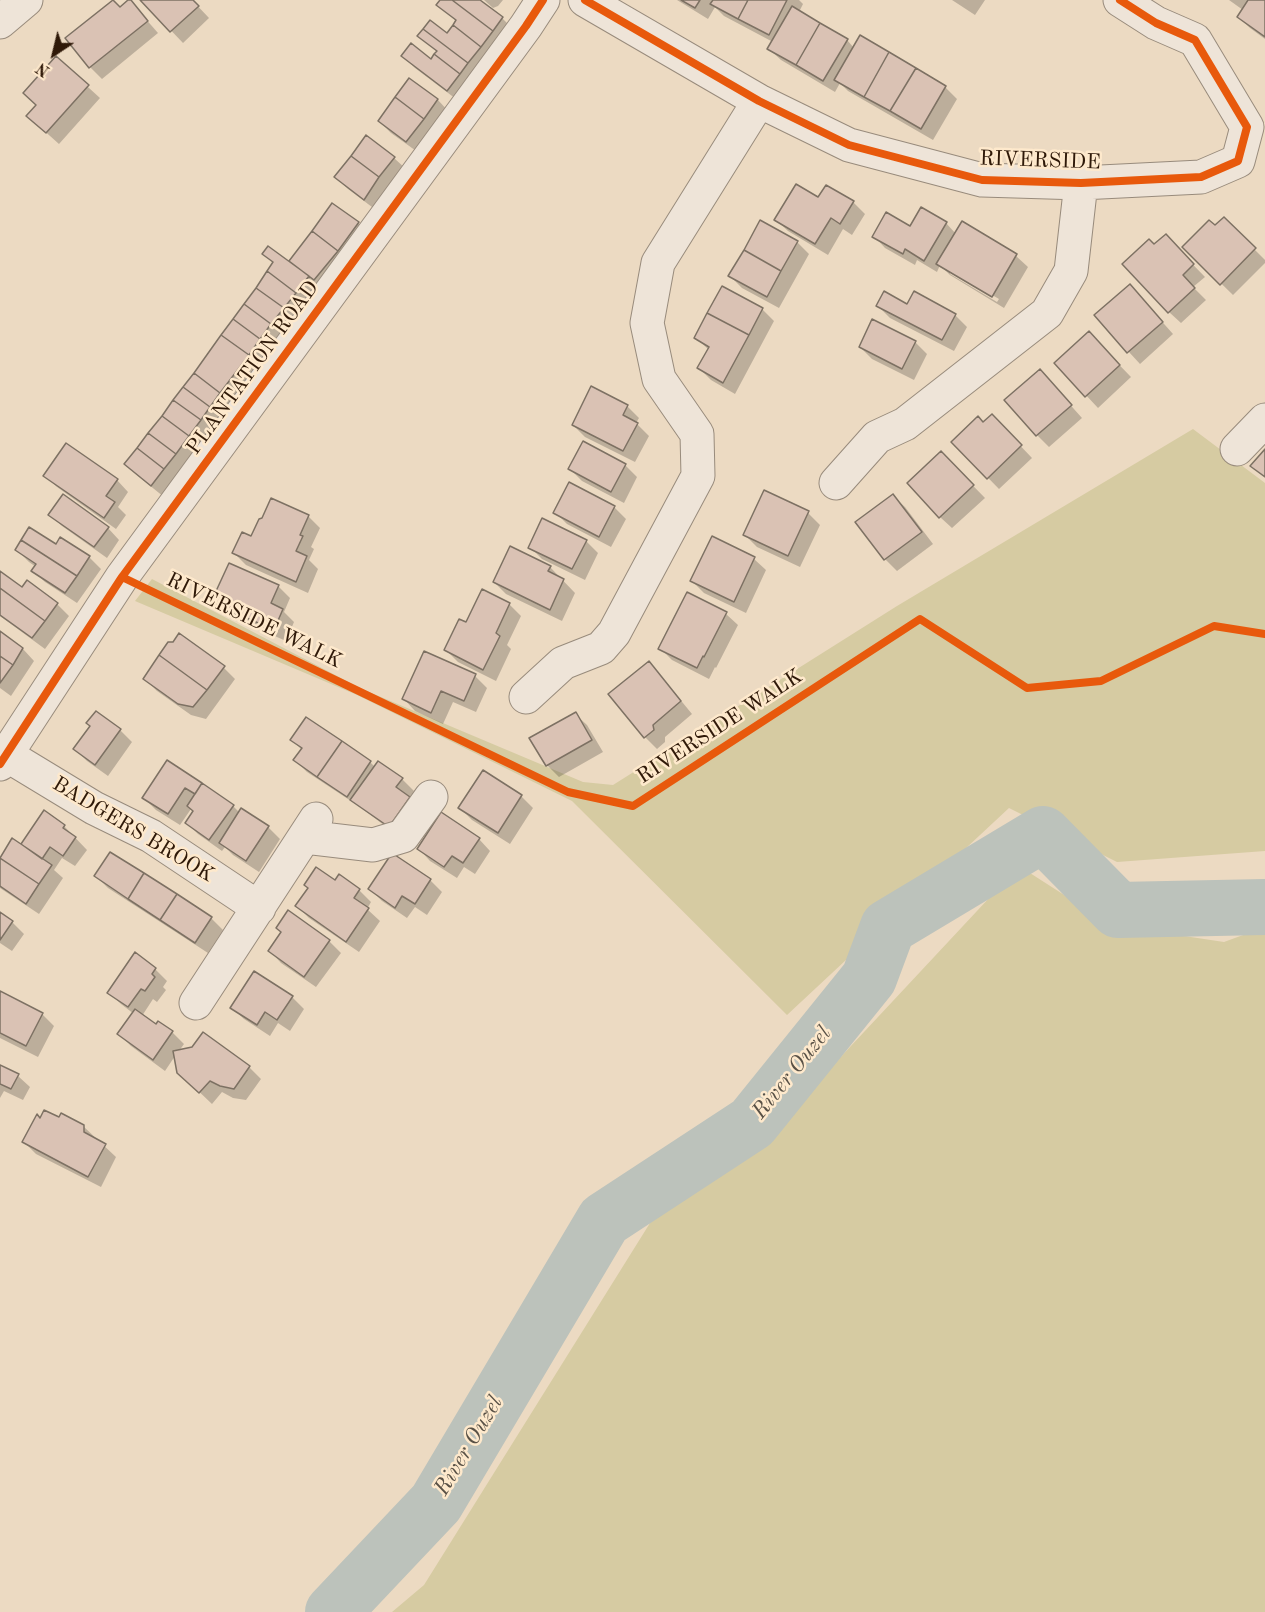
<!DOCTYPE html>
<style>
body{margin:0}
#map{position:relative;width:1265px;height:1612px;overflow:hidden;background:#ecdac2;font-family:"Old Standard TT",serif}
canvas{display:block}
.north{position:absolute;left:24px;top:24px;width:60px;height:60px;-webkit-text-stroke:4px #fee9cc;paint-order:stroke;rotate:215deg;font-size:16px;font-weight:700;line-height:24px;text-align:center;color:#2f1908}
.north::after{content:'';display:block;margin:auto;width:21px;height:27px;background:#2f1908;clip-path:polygon(50% 0,100% 100%,50% 72%,0 100%)}
</style>
<div id="map">
<canvas width="1265" height="1612"></canvas>
<div class="north">N</div>
</div>
<script>
const context = document.querySelector('canvas').getContext('2d');
context.lineJoin = 'round';
function fillPath(path, color) { context.fillStyle = color; context.fill(path, 'evenodd'); }
const shape = rows => new Path2D(rows.map(r => 'M' + r).join(''));
function stroke(path, color, width, dash) { context.strokeStyle = color; context.lineWidth = width; context.lineCap = dash ? 'butt' : 'round'; context.setLineDash(dash || []); context.stroke(path); }
function drawText(font, color, halo, rows, align = 'center') {
  context.font = font + ' "Old Standard TT",serif'; context.lineWidth = 5; context.setLineDash([]); context.textBaseline = 'middle'; context.strokeStyle = halo; context.fillStyle = color; for (const [text, x, y, turn = 0] of rows) {
    context.save(); context.translate(x, y); context.rotate((+turn || 0) * Math.PI / 180); context.textAlign = isNaN(turn) ? turn : align; if (halo) context.strokeText(text, 0, 0); context.fillText(text, 0, 0); context.restore();
  }
}
fillPath(shape([
 [1193,429,1265,483,1265,851,1117,862,1009,808,787,1015,572,801,357,695,135,601,152,579,362,689,583,782,613,785,897,606],
 [1019,866,1111,925,1224,942,1265,927,1265,1612,392,1612,424,1585,650,1223,765,1138]
]), '#d6cba2');
fillPath(shape([
 [142,0,192,0,209,18,183,43],
 [442,0,478,0,502,18,514,30,460,102,415,68,403,56,431,61,437,52,419,36,447,35,457,22,438,5],
 [484,0,503,0,498,6,493,8],
 [677,0,799,0,803,4,799,12,847,40,854,48,945,87,957,99,933,140,848,91,840,83,835,92,781,60,769,49,773,42,724,16,715,7,708,19],
 [952,0,985,0,975,15],
 [1229,0,1265,0,1265,39,1250,28,1238,17,1243,10],
 [130,1,158,33,102,79,90,67],
 [56,58,100,98,59,144,40,127,38,105],
 [409,80,438,100,449,112,419,153,391,133,379,121],
 [394,158,406,169,376,210,348,189,336,177],
 [819,200,853,202,865,214,852,235,843,229,828,255,788,231,776,220],
 [333,205,358,223,370,235,164,497,138,476,126,464,223,336,274,264,264,254,290,263],
 [1224,219,1265,260,1265,263,1233,295,1184,247,1215,227],
 [946,223,956,234,962,223,1016,256,1028,267,1004,308,950,275,940,265,937,272,917,260,915,265,885,248,874,236,911,228],
 [950,270,999,299,997,302,950,274],
 [1165,236,1205,277,1193,287,1206,300,1181,323,1169,312,1154,246],
 [797,242,809,254,779,308,742,288,730,276],
 [1141,298,1173,334,1140,364,1096,316],
 [878,306,908,306,955,315,967,327,954,351,890,318],
 [762,309,774,321,735,394,711,380,699,368,709,350,696,338],
 [915,342,927,354,914,380,872,359,860,347],
 [1100,345,1131,377,1098,408,1056,363],
 [1040,371,1082,418,1049,447,1037,435],
 [627,406,639,418,636,423,649,436,635,462,585,437,573,425],
 [992,416,1032,458,999,489,953,442,983,424],
 [941,453,985,498,952,528,940,517],
 [625,465,637,477,624,503,582,481,570,469],
 [45,476,117,480,128,492,118,507,126,515,116,529,57,487],
 [893,496,905,507,933,544,897,571,885,559,857,523],
 [614,507,626,519,611,547,567,524,555,512],
 [808,513,820,525,800,567,757,547,745,535],
 [50,515,108,528,119,540,107,558,62,526],
 [308,516,320,528,311,547,314,549,309,560,318,569,308,593,246,565,234,553,251,538],
 [586,541,598,553,585,580,542,559,530,547],
 [56,546,89,557,101,569,77,603,45,582,33,571,36,567,29,562,17,550],
 [754,559,766,570,746,613,704,593,692,581],
 [550,567,575,593,562,621,506,594,494,582],
 [0,573,22,590,57,604,69,616,45,649,0,616],
 [278,586,290,598,284,612,294,622,286,641,225,614,213,602],
 [483,591,509,604,521,616,507,645,511,649,496,681,458,662,446,650,467,624],
 [726,614,738,625,716,668,715,667,709,679,672,660,660,648],
 [0,632,23,649,34,661,11,696,0,688],
 [224,668,235,679,206,719,191,715,157,691,145,679],
 [660,675,692,714,665,737,665,742,657,749,645,737,611,695],
 [475,676,487,688,476,712,453,702,443,724,415,711,404,699],
 [96,713,120,730,132,742,108,776,87,761,75,749,92,726],
 [575,714,587,725,603,752,559,777,547,765,532,739],
 [306,719,370,762,375,767,402,779,414,791,409,798,421,810,401,838,360,807,307,772,295,760,302,750,292,740],
 [168,762,233,806,240,813,268,827,280,839,259,872,233,855,225,847,222,851,198,834,187,823,194,812,191,809,180,825,156,810,144,798],
 [483,772,521,796,533,808,510,844,472,820,460,808],
 [44,812,64,826,87,850,75,866,62,858,54,870,63,878,39,914,0,888,0,859,21,846],
 [479,839,490,851,475,874,464,867,457,878,430,861,419,849],
 [393,855,430,880,442,892,427,915,415,907,407,918,382,901,370,889],
 [96,876,211,918,223,930,208,953,108,888],
 [340,877,359,890,371,902,367,909,380,921,359,952,309,918,297,906,309,888,336,883],
 [289,912,329,941,341,953,316,987,281,963,270,951,282,933],
 [0,914,12,922,24,934,12,951,0,943],
 [155,969,167,981,163,987,166,990,157,1002,153,999,142,1016,156,1027,159,1023,172,1032,184,1044,179,1051,193,1049,203,1034,249,1067,261,1079,246,1100,233,1098,222,1092,212,1104,191,1084,175,1056,165,1071,131,1046,119,1034,134,1014,121,1004,109,993],
 [0,993,42,1014,54,1026,38,1057,0,1038],
 [292,997,304,1009,290,1031,278,1023,270,1036,244,1019,232,1008],
 [0,1067,18,1076,30,1087,23,1100,4,1091,0,1098],
 [41,1120,83,1126,116,1157,101,1187,36,1154,24,1142]
]), '#0003');
stroke(shape([
 [333,1612,436,1503,604,1220,752,1123,869,978,888,927,1043,834,1118,910,1265,907]
]), '#bcc2bb', 56);
const building = shape([
 [113,0,120,7,128,0,131,0,148,21,89,68,65,38,113,0],
 [140,0,193,0,199,6,170,32,140,0],
 [440,0,452,0,493,31,481,47,453,25,456,20,436,5,440,0],
 [452,0,480,0,503,17,493,31,452,0],
 [681,0,700,0,695,8,681,0],
 [713,0,748,0,738,19,710,4,713,0],
 [748,0,787,0,769,35,738,19,748,0],
 [1248,0,1265,0,1265,37,1237,17,1248,0],
 [792,6,820,23,796,65,767,49,792,6],
 [430,20,447,33,453,25,481,47,468,63,423,29,430,20],
 [820,23,848,39,823,81,796,65,820,23],
 [423,29,468,63,460,74,434,54,437,51,417,36,423,29],
 [860,35,889,52,864,97,834,80,860,35],
 [411,43,431,59,434,54,460,74,447,91,401,56,411,43],
 [889,52,916,68,890,111,864,97,889,52],
 [56,56,89,85,46,133,26,116,36,105,23,93,56,56],
 [916,68,946,86,921,129,890,111,916,68],
 [409,78,438,99,424,119,395,97,409,78],
 [395,97,424,119,406,142,378,121,395,97],
 [366,135,395,157,379,177,351,156,366,135],
 [351,156,379,177,364,200,334,177,351,156],
 [796,184,818,197,826,185,854,201,840,224,831,218,815,244,774,220,796,184],
 [332,203,359,222,338,251,312,231,332,203],
 [921,207,947,222,924,261,905,249,903,254,872,237,886,212,910,226,921,207],
 [1224,217,1256,248,1220,285,1182,247,1209,220,1215,225,1224,217],
 [760,220,798,241,781,271,744,250,760,220],
 [962,221,1017,254,992,297,936,264,962,221],
 [312,231,338,251,314,280,289,261,312,231],
 [1166,234,1194,264,1183,275,1195,288,1168,313,1122,264,1149,239,1154,244,1166,234],
 [268,246,309,276,296,293,267,271,273,262,262,254,268,246],
 [744,250,781,271,767,297,728,276,744,250],
 [267,271,296,293,284,308,256,288,267,271],
 [1130,284,1163,322,1127,353,1094,315,1130,284],
 [722,286,763,308,749,335,707,313,722,286],
 [256,288,284,308,271,324,244,304,256,288],
 [884,291,907,304,914,291,956,314,942,340,876,306,884,291],
 [244,304,271,324,260,339,233,319,244,304],
 [707,313,749,335,723,383,697,368,709,347,694,338,707,313],
 [233,319,260,339,249,355,221,335,233,319],
 [872,319,916,341,902,369,859,347,872,319],
 [1089,331,1120,365,1085,397,1054,363,1089,331],
 [221,335,249,355,220,393,194,373,221,335],
 [1040,369,1072,405,1036,436,1004,400,1040,369],
 [194,373,220,393,210,407,183,387,194,373],
 [591,386,628,405,623,415,638,423,623,451,572,425,591,386],
 [183,387,210,407,201,420,173,400,183,387],
 [173,400,201,420,189,436,162,416,173,400],
 [992,414,1022,445,987,479,951,442,978,416,983,422,992,414],
 [162,416,189,436,176,454,148,433,162,416],
 [148,433,176,454,164,469,137,448,148,433],
 [583,441,626,464,611,492,568,469,583,441],
 [66,443,118,479,106,496,115,502,104,518,43,476,66,443],
 [137,448,164,469,151,486,124,464,137,448],
 [1265,449,1265,477,1250,466,1265,449],
 [941,451,974,485,939,518,907,483,941,451],
 [569,482,615,506,599,537,553,513,569,482],
 [764,490,809,511,788,556,743,535,764,490],
 [63,494,109,527,94,547,48,515,63,494],
 [893,494,922,532,884,560,855,522,893,494],
 [271,498,309,515,300,535,303,536,296,551,307,556,296,582,232,553,242,532,251,536,259,519,262,518,271,498],
 [542,518,587,540,572,569,528,548,542,518],
 [29,527,56,544,60,537,90,556,77,576,21,540,29,527],
 [712,536,755,557,734,602,690,581,712,536],
 [21,540,77,576,65,593,31,571,36,564,15,550,21,540],
 [510,546,551,566,548,571,564,579,550,610,493,582,510,546],
 [229,563,279,585,271,603,283,609,274,630,211,602,229,563],
 [0,571,22,587,27,580,58,603,45,621,0,588,0,571],
 [0,588,45,621,32,638,0,615,0,588],
 [482,589,510,603,496,633,500,636,483,670,444,650,459,619,466,622,482,589],
 [687,592,727,612,704,657,703,656,697,668,658,649,687,592],
 [0,631,23,648,13,665,0,656,0,631],
 [179,633,225,666,207,690,159,655,168,642,173,642,179,633],
 [424,651,476,674,464,701,441,691,431,713,402,699,424,651],
 [159,655,207,690,193,707,178,704,143,679,159,655],
 [0,656,13,665,0,683,0,656],
 [649,661,681,701,653,725,654,730,644,738,608,694,649,661],
 [96,711,121,729,95,765,73,749,90,726,86,723,96,711],
 [576,712,592,740,546,766,529,738,576,712],
 [306,717,342,741,317,777,293,760,302,748,290,740,306,717],
 [342,741,371,761,347,797,317,777,342,741],
 [167,760,202,783,195,794,185,788,168,814,142,798,167,760],
 [378,761,403,778,396,787,410,797,389,827,350,800,378,761],
 [483,770,522,795,498,833,458,808,483,770],
 [202,783,234,805,209,840,185,823,193,811,187,806,202,783],
 [241,808,269,826,246,861,219,843,241,808],
 [44,810,65,825,63,828,76,837,63,856,50,847,42,859,21,844,44,810],
 [441,812,480,838,463,863,452,856,444,867,417,849,441,812],
 [12,838,52,865,39,884,0,858,12,838],
 [110,852,144,873,128,899,94,876,110,852],
 [392,853,431,879,415,904,402,896,395,908,368,889,392,853],
 [0,858,39,884,26,904,0,886,0,858],
 [316,867,335,880,339,874,360,889,354,898,369,908,346,942,295,906,308,888,304,885,316,867],
 [144,873,177,894,160,920,128,899,144,873],
 [177,894,212,917,195,943,160,920,177,894],
 [288,910,330,940,304,977,268,951,281,932,276,928,288,910],
 [0,912,13,921,0,940,0,912],
 [135,952,156,968,152,974,155,977,145,991,141,989,128,1007,107,993,135,952],
 [254,971,293,996,277,1020,265,1012,257,1025,230,1008,254,971],
 [0,991,43,1013,26,1046,0,1033,0,991],
 [135,1009,156,1024,158,1021,173,1031,153,1060,117,1034,135,1009],
 [203,1032,250,1066,234,1089,220,1086,210,1081,199,1093,177,1073,173,1051,192,1047,203,1032],
 [0,1065,19,1074,11,1089,0,1084,0,1065],
 [44,1110,59,1117,61,1113,84,1125,84,1132,106,1144,88,1177,22,1142,37,1114,40,1118,44,1110]
]);
fillPath(building, '#dac2b4');
stroke(building, '#7d7163', 1.5);
const minor = shape([
 [585,0,759,101,849,145,982,180,1081,183,1201,177,1238,161,1247,127,1195,40,1156,23,1120,0],
 [0,22,26,0],
 [1237,449,1265,420],
 [836,483,877,437,905,424,1047,313,1071,271,1081,183],
 [526,697,563,663,601,648,614,633,698,476,697,434,659,379,647,323,658,263,759,101],
 [5,754,94,808,151,836,259,908],
 [0,764,122,577,526,26,543,0],
 [305,837,373,845,403,836,431,797],
 [196,1003,316,819]
]);
stroke(minor, '#988b7c', 35);
stroke(minor, '#eee4d8', 33);
stroke(shape([
 [585,0,759,101,849,145,982,180,1081,183,1201,177,1238,161,1247,127,1195,40,1156,23,1120,0],
 [122,577,568,792,633,806,920,619,1027,688,1101,681,1214,626,1265,634],
 [0,764,122,577,526,26,543,0]
]), '#e8590c', 8);
drawText('21px', '#2f1908', '#fee9cc', [
 ["RIVERSIDE",1040,161,2],
 ["PLANTATION ROAD",253,368,-54],
 ["RIVERSIDE WALK",254,621,26],
 ["RIVERSIDE WALK",720,727,-33],
 ["BADGERS BROOK",133,830,31]
]);
drawText('italic 22px', '#595146', '#fee9cc', [
 ["River Ouzel",792,1073,-51],
 ["River Ouzel",469,1446,-59]
]);
</script>
